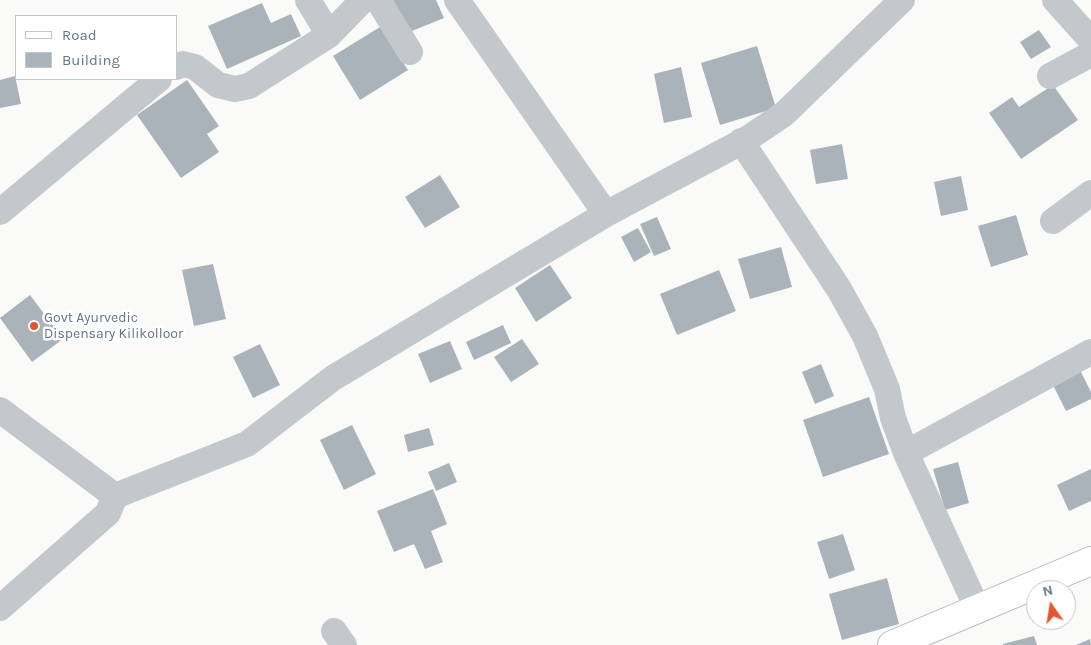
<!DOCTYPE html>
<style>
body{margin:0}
#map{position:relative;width:1091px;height:645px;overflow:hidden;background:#fafaf8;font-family:Karla,sans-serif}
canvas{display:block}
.legend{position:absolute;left:15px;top:15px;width:162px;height:65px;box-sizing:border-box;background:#fff;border:1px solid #c1c8cd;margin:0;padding:6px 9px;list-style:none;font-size:15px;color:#657683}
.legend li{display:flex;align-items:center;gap:10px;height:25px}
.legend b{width:25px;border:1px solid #c1c8cd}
.north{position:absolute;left:1026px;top:580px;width:50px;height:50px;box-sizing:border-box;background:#fff;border:1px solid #c1c8cd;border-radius:50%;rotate:347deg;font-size:14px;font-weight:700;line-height:20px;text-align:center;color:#657683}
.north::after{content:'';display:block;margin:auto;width:18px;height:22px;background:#e4572e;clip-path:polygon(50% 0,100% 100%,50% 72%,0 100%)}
</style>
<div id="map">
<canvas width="1091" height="645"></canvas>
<ul class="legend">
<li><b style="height:6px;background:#fff"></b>Road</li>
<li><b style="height:14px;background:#aab3b9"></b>Building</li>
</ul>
<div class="north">N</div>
</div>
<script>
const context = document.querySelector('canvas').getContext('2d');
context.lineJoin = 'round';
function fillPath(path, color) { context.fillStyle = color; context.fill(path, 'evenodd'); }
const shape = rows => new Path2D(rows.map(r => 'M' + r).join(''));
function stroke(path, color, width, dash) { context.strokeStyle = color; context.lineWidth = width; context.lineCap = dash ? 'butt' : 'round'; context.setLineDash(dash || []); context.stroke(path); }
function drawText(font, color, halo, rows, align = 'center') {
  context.font = font + ' Karla,sans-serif'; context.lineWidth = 5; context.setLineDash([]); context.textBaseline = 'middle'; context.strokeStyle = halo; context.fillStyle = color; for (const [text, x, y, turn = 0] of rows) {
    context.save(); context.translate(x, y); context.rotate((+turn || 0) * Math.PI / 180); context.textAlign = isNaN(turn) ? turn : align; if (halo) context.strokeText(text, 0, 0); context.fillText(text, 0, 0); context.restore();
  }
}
fillPath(shape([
 [393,0,436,0,444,18,407,33],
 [262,3,271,23,291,14,301,36,227,69,208,26],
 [380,27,408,70,360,100,333,56],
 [1039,30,1051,47,1031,59,1020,42],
 [757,46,776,108,720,125,701,63],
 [681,67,692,117,664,123,654,74],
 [15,76,21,104,0,108,0,80],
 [187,80,219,126,207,134,219,152,181,178,137,115],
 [1053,85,1078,120,1021,159,989,113,1012,97,1019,107],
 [842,144,848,179,816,184,810,150],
 [440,175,460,207,425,228,405,197],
 [961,176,968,210,941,216,934,182],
 [1016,215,1028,255,991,267,978,226],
 [657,217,671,249,654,256,640,224],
 [638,228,651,252,634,262,621,237],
 [781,247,792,287,750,299,738,259],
 [213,264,226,319,194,326,182,270],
 [550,265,572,298,536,322,515,288],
 [719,270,736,311,677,335,660,294],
 [30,295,63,339,32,362,0,318],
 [503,325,511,343,474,360,466,342],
 [522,339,539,364,511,382,494,357],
 [450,341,462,369,430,383,418,354],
 [260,344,280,385,253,398,233,357],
 [821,364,834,396,815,404,802,372],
 [1077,364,1091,392,1091,399,1066,411,1049,377],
 [869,397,889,454,823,477,803,420],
 [352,425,376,474,344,490,320,440],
 [429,428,434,445,408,452,404,435],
 [958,462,969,503,945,510,933,469],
 [449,463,457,482,436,491,428,472],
 [1091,469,1091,501,1069,511,1057,485],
 [433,489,447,524,431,531,443,562,425,569,414,544,394,552,377,511],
 [843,534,855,570,829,579,817,542],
 [887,578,899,624,842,640,829,594],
 [1034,636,1037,645,1003,645,1003,644],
 [1090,639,1091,645,1076,645]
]), '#aab3b9');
const secondary = shape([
 [892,645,1091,561]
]);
stroke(secondary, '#b3babf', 30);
stroke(shape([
 [308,0,329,35],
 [378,0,410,52],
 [457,0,606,214],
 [1055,0,1091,40],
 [176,67,183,64,195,67,218,85,235,89,249,86,329,35,363,0],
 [1050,76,1091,54],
 [741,141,839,289,865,336,887,389,893,418,906,453,977,608],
 [0,212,159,79],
 [1053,221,1091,193],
 [0,410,115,496,108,513,0,608],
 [906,453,1091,352],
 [115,496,247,444,333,378,606,214,747,139,784,114,902,0],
 [334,631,344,645]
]), '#c3c8cc', 26);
stroke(secondary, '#fff', 28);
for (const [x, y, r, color] of [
 [34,326,5,"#e4572e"]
]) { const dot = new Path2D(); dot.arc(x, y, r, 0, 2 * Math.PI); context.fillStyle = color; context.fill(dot); stroke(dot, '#fff', 2); }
drawText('14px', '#657683', '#fff', [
 ["Govt Ayurvedic",44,318],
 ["Dispensary Kilikolloor",44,334]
], 'left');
</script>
